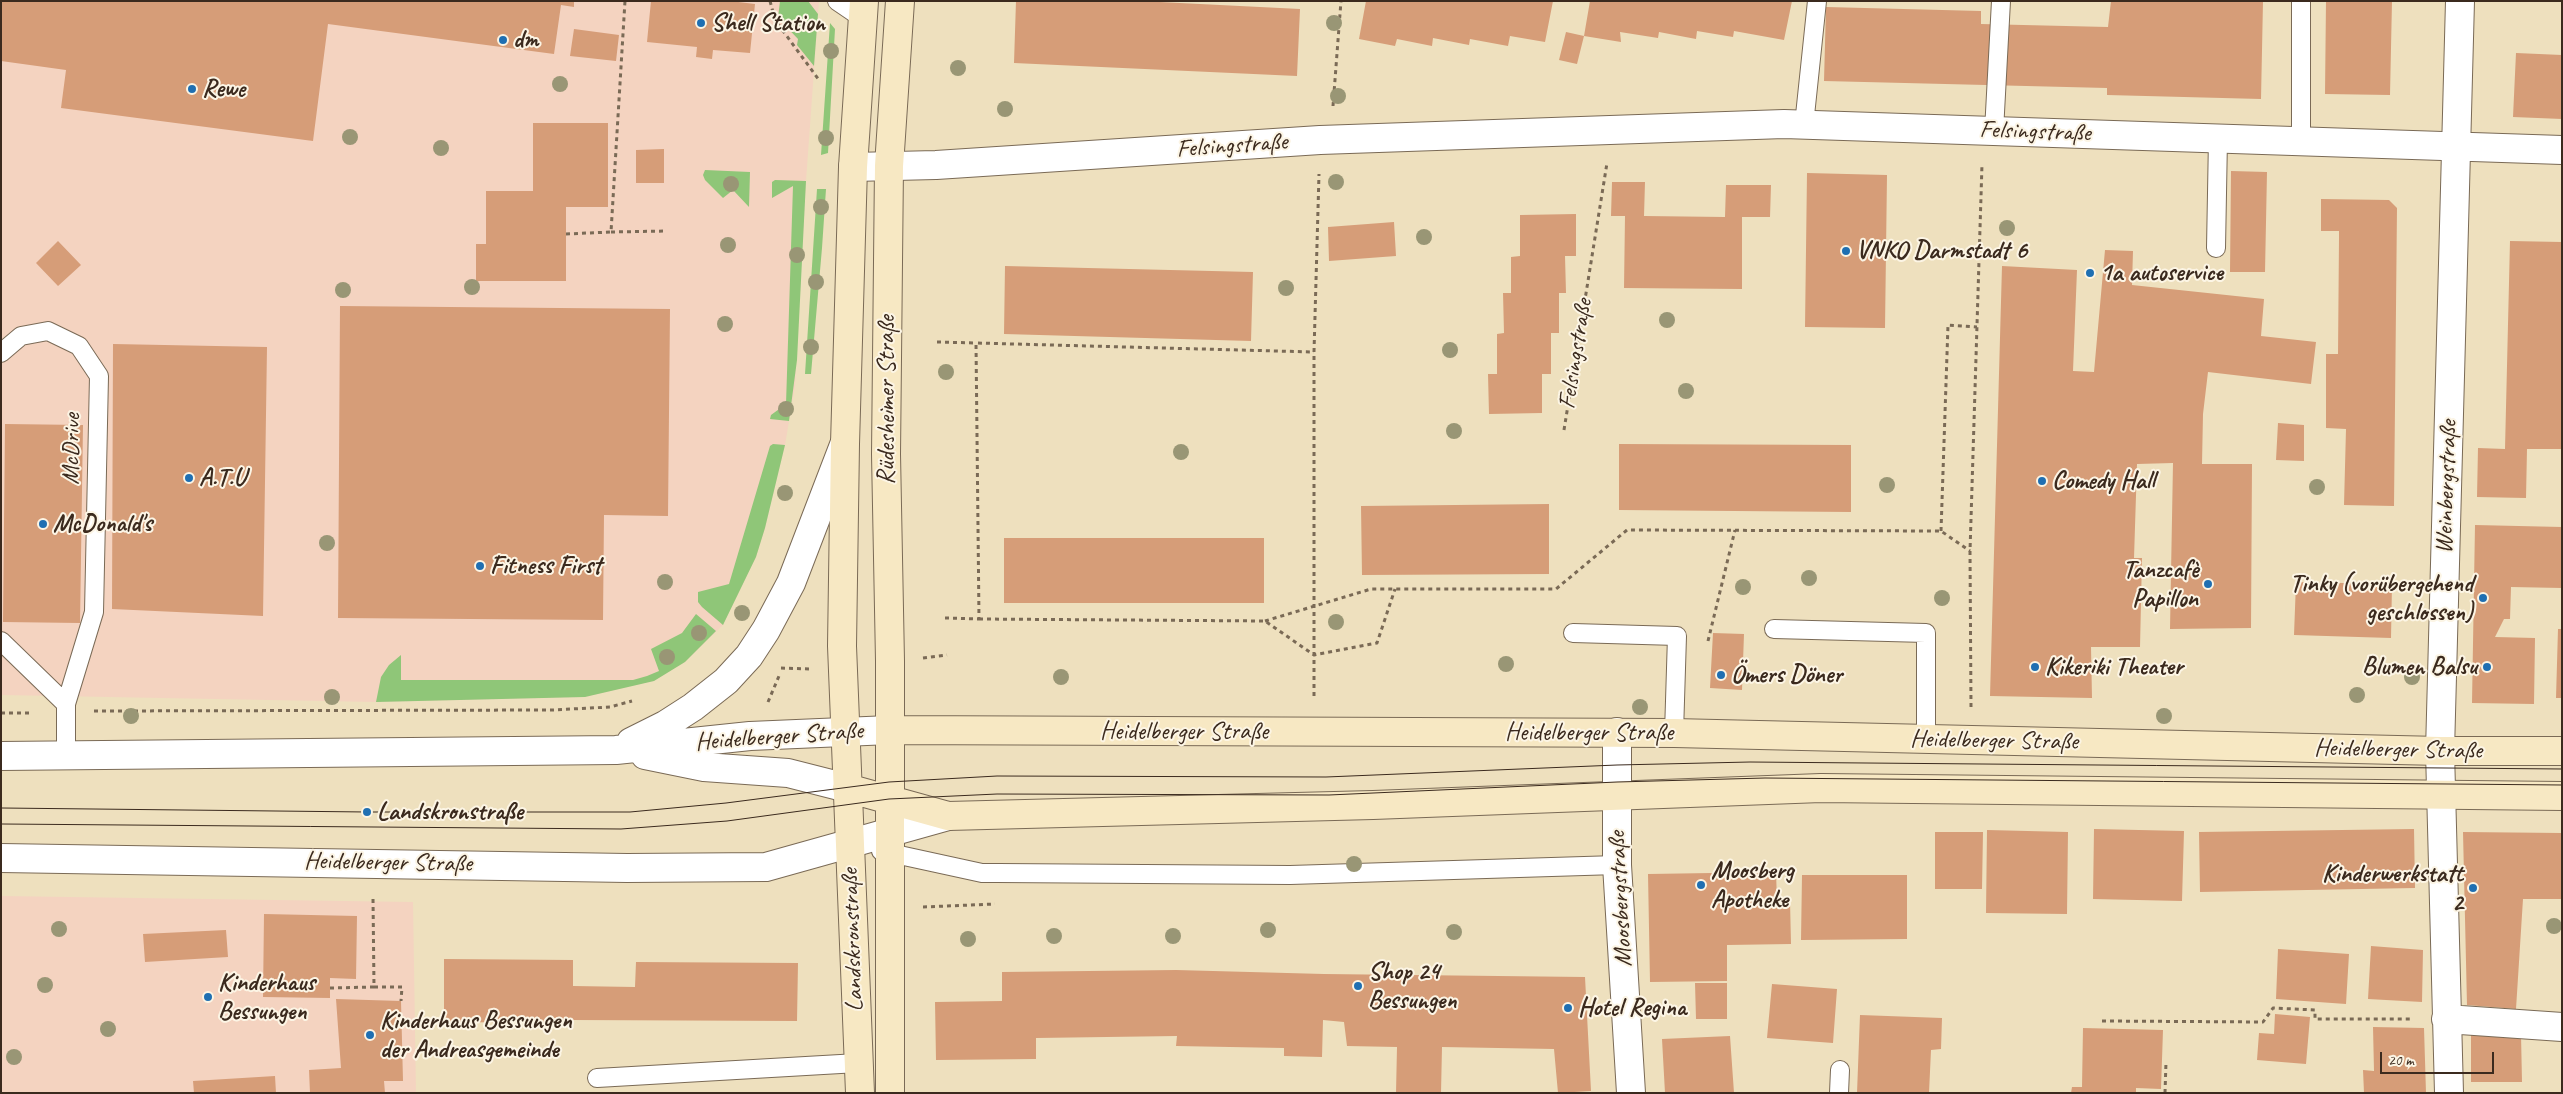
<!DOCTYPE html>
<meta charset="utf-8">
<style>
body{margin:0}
#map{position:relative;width:2563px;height:1094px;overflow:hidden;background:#eee0be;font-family:Caveat,sans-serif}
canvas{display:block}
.frame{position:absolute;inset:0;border:2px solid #3b2a1e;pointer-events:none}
.scale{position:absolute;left:2380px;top:1052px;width:114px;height:22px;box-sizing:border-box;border:2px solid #3b2a1e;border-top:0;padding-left:6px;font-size:15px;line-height:18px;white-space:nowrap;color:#3b2a1e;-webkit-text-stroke:4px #fcf5e5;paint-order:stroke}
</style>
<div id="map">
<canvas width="2563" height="1094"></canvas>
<div class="frame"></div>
<div class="scale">20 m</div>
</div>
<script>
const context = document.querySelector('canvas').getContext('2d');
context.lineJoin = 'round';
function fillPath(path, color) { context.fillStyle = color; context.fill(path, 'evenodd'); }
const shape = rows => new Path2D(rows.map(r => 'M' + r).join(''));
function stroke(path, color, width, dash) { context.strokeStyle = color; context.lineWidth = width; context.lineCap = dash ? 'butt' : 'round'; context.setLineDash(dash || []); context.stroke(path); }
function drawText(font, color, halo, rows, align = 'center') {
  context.font = font + ' Caveat,sans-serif'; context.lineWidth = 4; context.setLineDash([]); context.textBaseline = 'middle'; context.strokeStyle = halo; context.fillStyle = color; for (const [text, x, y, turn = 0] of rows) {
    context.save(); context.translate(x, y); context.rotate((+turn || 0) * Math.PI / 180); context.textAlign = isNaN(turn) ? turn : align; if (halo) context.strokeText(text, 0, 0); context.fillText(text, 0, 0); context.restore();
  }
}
fillPath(shape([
 [1,1,819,1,806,181,795,386,785,445,765,528,756,557,723,625,685,662,654,681,585,697,376,702,1,695],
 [1,896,413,902,416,1093,1,1093]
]), '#f4d3c0');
fillPath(shape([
 [780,1,808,1,818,14,814,66,797,45,798,39,778,18],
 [830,23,835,29,828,153,821,155],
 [705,170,750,172,749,207,733,190,723,198,705,180,703,175],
 [775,180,806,181,797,360,789,421,770,419,771,415,786,404,793,186,772,198,772,182],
 [817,189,826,189,822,248,811,374,805,374],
 [773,444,785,445,765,528,756,557,723,625,702,607,698,602,698,592,729,584,770,446],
 [696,614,716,631,685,662,654,681,585,697,376,702,381,677,389,665,401,655,401,680,633,680,647,676,659,671,651,649,682,633]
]), '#8fc678');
fillPath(shape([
 [1,1,574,1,574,7,561,5,554,54,328,24,313,141,61,108,66,70,1,61],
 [651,1,730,1,755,4,750,53,713,50,712,59,696,57,697,47,647,42],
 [1016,1,1140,1,1300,9,1297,76,1014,63],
 [1366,1,1553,1,1545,42,1510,36,1508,46,1470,39,1469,45,1433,38,1432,46,1397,39,1395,46,1359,39],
 [1590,1,1792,1,1784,40,1734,31,1733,37,1697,31,1696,39,1659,32,1658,38,1620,32,1621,42,1584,36,1577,64,1559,60,1566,32,1584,36],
 [2111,1,2263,1,2261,99,2107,95,2107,88,1824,81,1826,7,1981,11,1981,24,2108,27],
 [2326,1,2392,1,2390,95,2325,94],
 [574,29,619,35,616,61,570,56],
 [2516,53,2562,55,2562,119,2513,117],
 [533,123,608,123,608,207,566,207,566,281,476,281,476,244,486,244,486,191,533,191],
 [664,149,664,183,636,183,636,150],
 [2231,171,2267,172,2265,272,2230,272],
 [1807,173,1887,175,1885,328,1805,327],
 [1612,182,1645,182,1644,216,1725,217,1726,185,1771,185,1770,217,1742,217,1742,289,1624,288,1625,216,1611,216],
 [2321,199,2389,200,2397,208,2394,506,2344,505,2346,429,2326,428,2326,354,2338,354,2339,238,2339,231,2321,231],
 [1576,214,1576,256,1565,256,1566,293,1559,293,1559,333,1551,333,1551,374,1542,374,1542,413,1489,414,1488,374,1497,374,1497,334,1504,333,1503,293,1511,293,1511,257,1520,256,1520,215],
 [1394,222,1396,256,1329,261,1328,227],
 [58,241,81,265,58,286,36,263],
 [2510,241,2562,242,2562,449,2527,449,2526,498,2477,497,2478,448,2505,449],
 [2105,250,2133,251,2132,285,2264,299,2261,336,2316,342,2311,384,2208,372,2203,414,2202,464,2252,464,2251,628,2170,629,2173,463,2137,464,2134,558,2142,558,2140,647,2091,647,2092,698,1990,696,2002,266,2077,270,2073,371,2094,372],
 [1005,266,1253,272,1251,341,1004,334],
 [340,306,670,309,668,516,604,515,603,620,338,618],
 [113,344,267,347,263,616,112,609],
 [2278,423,2304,425,2304,461,2276,460],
 [5,424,83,425,80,623,3,622],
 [1619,444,1851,445,1851,512,1619,510],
 [1549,504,1549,574,1362,575,1361,506],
 [2475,525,2562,527,2562,588,2511,587,2510,619,2504,619,2495,637,2535,638,2534,704,2472,703],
 [1004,538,1264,538,1264,603,1004,603],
 [2296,582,2392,584,2391,638,2294,635],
 [2558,629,2562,629,2562,698,2556,698],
 [1713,633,1744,634,1742,690,1710,688],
 [2094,829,2184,831,2182,901,2093,899],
 [2414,829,2415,888,2200,892,2199,832],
 [1987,830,2068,832,2067,914,1986,913],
 [1935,832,1983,832,1982,889,1935,889],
 [2463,832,2562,833,2562,899,2523,899,2516,1009,2467,1005],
 [1776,872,1777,901,1790,901,1791,944,1727,945,1727,981,1650,982,1648,874],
 [1802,875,1907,875,1907,939,1801,940],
 [264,914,357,916,356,979,330,978,330,998,263,997],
 [226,930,228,957,145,962,143,934],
 [2371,946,2423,950,2422,1002,2368,999],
 [2278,949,2349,954,2346,1004,2276,999],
 [444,959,573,960,573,986,635,987,636,962,798,963,797,1021,573,1020,573,1023,444,1022],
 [1176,970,1324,974,1585,977,1591,1091,1558,1093,1554,1049,1442,1047,1441,1093,1396,1093,1397,1047,1347,1046,1344,1022,1323,1020,1322,1057,1284,1056,1284,1048,1176,1046,1177,1036,1036,1038,1036,1059,936,1060,935,1002,1002,1001,1002,972],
 [1695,983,1727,983,1727,1019,1696,1019],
 [1772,984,1837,989,1833,1043,1767,1038],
 [336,999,401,1001,403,1081,384,1081,385,1093,310,1093,309,1070,341,1068],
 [2275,1014,2310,1017,2306,1064,2257,1060,2259,1033,2274,1034],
 [1860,1015,1942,1018,1941,1049,1931,1050,1929,1093,1857,1093],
 [2373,1027,2424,1028,2426,1093,2364,1093,2363,1070,2374,1071],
 [2083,1028,2163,1030,2161,1089,2136,1088,2136,1093,2071,1093,2072,1087,2082,1087],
 [2471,1034,2521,1034,2522,1082,2471,1082],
 [1730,1036,1734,1093,1665,1093,1662,1039],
 [275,1076,276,1093,194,1093,193,1081]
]), '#d69d78');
const service = shape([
 [837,1,862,18],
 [1804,125,1817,1],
 [1994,131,2001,1],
 [2301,140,2301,1],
 [2216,248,2218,138],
 [1,353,21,336,48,331,79,346,99,376,94,612,66,704,66,756],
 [1774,629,1926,633,1926,739],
 [1573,633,1677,636,1674,733],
 [1,641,66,704],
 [881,851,982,873,998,873,1290,875,1617,865],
 [597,1078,858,1063],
 [1839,1093,1840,1070]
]);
const minor = shape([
 [853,167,936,165,1320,140,1784,124,2562,150],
 [1617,732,1617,865,1631,1093],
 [1,858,627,868,766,867,948,816],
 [2446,1019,2562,1027],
 [2449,1093,2440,751,2460,1]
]);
const tertiary = shape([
 [631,742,665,725,693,707,726,681,749,656,766,630,791,583,844,445],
 [645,755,704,767,788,773,847,788],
 [1,756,616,750,750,736,890,730]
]);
const secondary = shape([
 [890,730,1674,733,2440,751,2562,751],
 [847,788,948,816,1373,805,1821,788,2562,796],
 [860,1093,842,646,845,444,853,167,864,1],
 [890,1093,890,661,886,454,889,166,900,1]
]);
stroke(service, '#7a6a56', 20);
stroke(minor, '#7a6a56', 30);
stroke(tertiary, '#7a6a56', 30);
stroke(secondary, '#7a6a56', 30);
stroke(shape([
 [770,1,775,20,819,80],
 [1333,106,1341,1],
 [611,232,666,231],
 [566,234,611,232,625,1],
 [937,342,976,343],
 [1564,430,1607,163],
 [1941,531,1948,325,1977,327],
 [945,618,979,619,976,343,1314,352],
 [979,619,1265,621,1314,655,1377,643,1395,589],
 [1265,621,1371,589,1556,589,1627,530,1941,531,1970,551],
 [1708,641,1735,530],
 [923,658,947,655],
 [781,668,810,669],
 [1314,696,1314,352,1319,174],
 [768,702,779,676],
 [1971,707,1970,551,1982,164],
 [94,711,552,710,610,707,632,701],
 [1,713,33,713],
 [923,907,995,904],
 [374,987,402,987,401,1001],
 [330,988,374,987,373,898],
 [2102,1021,2263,1022,2273,1008,2315,1010,2315,1019,2413,1019],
 [2165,1093,2166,1062]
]), '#7a6a56', 3, [4, 4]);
stroke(service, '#fff', 18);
stroke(minor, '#fff', 28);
stroke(tertiary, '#fff', 28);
stroke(secondary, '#f7e8c3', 28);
stroke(shape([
 [1,808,367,812,630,812,726,803,889,782,997,776,1326,777,1617,765,1750,762,2562,769],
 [1,824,621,829,727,821,889,799,997,794,1329,795,1617,782,1765,778,2562,785]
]), '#3b2a1e', 1);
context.fillStyle = '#999675';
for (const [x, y] of [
 [1334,23],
 [831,51],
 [958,68],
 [560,84],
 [1338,96],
 [1005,109],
 [350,137],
 [826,138],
 [441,148],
 [1336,182],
 [731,184],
 [821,207],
 [2007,228],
 [1424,237],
 [728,245],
 [797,255],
 [816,282],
 [472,287],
 [1286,288],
 [343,290],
 [1667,320],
 [725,324],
 [811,347],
 [1450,350],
 [946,372],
 [1686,391],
 [786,409],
 [1454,431],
 [1181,452],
 [1887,485],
 [2317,487],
 [785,493],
 [327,543],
 [1809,578],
 [665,582],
 [1743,587],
 [1942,598],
 [742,613],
 [1336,622],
 [699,633],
 [667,657],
 [1506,664],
 [1061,677],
 [2412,677],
 [2357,695],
 [332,697],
 [1640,707],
 [131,716],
 [2164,716],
 [1354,864],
 [2554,926],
 [59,929],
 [1268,930],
 [1454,932],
 [1054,936],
 [1173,936],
 [968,939],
 [45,985],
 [108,1029],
 [14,1057]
]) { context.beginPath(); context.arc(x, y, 8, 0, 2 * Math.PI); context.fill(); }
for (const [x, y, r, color] of [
 [701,23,5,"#1f6fb2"],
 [503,40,5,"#1f6fb2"],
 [192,89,5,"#1f6fb2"],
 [1846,251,5,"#1f6fb2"],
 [2090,273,5,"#1f6fb2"],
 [189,478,5,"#1f6fb2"],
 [2042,481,5,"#1f6fb2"],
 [43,524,5,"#1f6fb2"],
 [480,566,5,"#1f6fb2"],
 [2208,584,5,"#1f6fb2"],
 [2483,598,5,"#1f6fb2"],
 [2035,667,5,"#1f6fb2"],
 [2487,667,5,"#1f6fb2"],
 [1721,675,5,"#1f6fb2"],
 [367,812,5,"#1f6fb2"],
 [1701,885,5,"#1f6fb2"],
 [2473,888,5,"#1f6fb2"],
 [1358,986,5,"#1f6fb2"],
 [208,997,5,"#1f6fb2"],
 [1568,1008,5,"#1f6fb2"],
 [370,1035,5,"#1f6fb2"]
]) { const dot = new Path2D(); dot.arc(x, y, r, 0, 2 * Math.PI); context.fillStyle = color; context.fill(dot); stroke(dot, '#fcf5e5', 2); }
drawText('bold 25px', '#3b2a1e', '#fcf5e5', [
 ["Shell Station",711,23],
 ["dm",513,40],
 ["Rewe",202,89],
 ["VNKO Darmstadt 6",1856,251],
 ["1a autoservice",2100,273],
 ["A.T.U",199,478],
 ["Comedy Hall",2052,481],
 ["McDonald's",53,524],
 ["Fitness First",490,566],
 ["Tanzcafè",2198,570,"right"],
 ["Papillon",2198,599,"right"],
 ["Tinky (vorübergehend",2473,584,"right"],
 ["geschlossen)",2473,613,"right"],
 ["Kikeriki Theater",2045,667],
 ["Blumen Balsu",2477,667,"right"],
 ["Ömers Döner",1731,675],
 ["Landskronstraße",377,812],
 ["Moosberg",1711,871],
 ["Apotheke",1711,900],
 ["Kinderwerkstatt",2463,874,"right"],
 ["2",2463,903,"right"],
 ["Shop 24",1368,972],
 ["Bessungen",1368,1001],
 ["Kinderhaus",218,983],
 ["Bessungen",218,1012],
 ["Hotel Regina",1578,1008],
 ["Kinderhaus Bessungen",380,1021],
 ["der Andreasgemeinde",380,1050]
], 'left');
drawText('25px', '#3b2a1e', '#fcf5e5', [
 ["Felsingstraße",2035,132,2],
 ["Felsingstraße",1232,146,-4],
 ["Felsingstraße",1576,354,-81],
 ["Rüdesheimer Straße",887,400,-90],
 ["McDrive",72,449,-89],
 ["Weinbergstraße",2447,487,-88],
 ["Heidelberger Straße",1184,732],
 ["Heidelberger Straße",1589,733],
 ["Heidelberger Straße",779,737,-4],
 ["Heidelberger Straße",1994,741,1],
 ["Heidelberger Straße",2398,750,1],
 ["Heidelberger Straße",388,863,1],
 ["Moosbergstraße",1621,899,-93],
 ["Landskronstraße",853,940,-92]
]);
</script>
